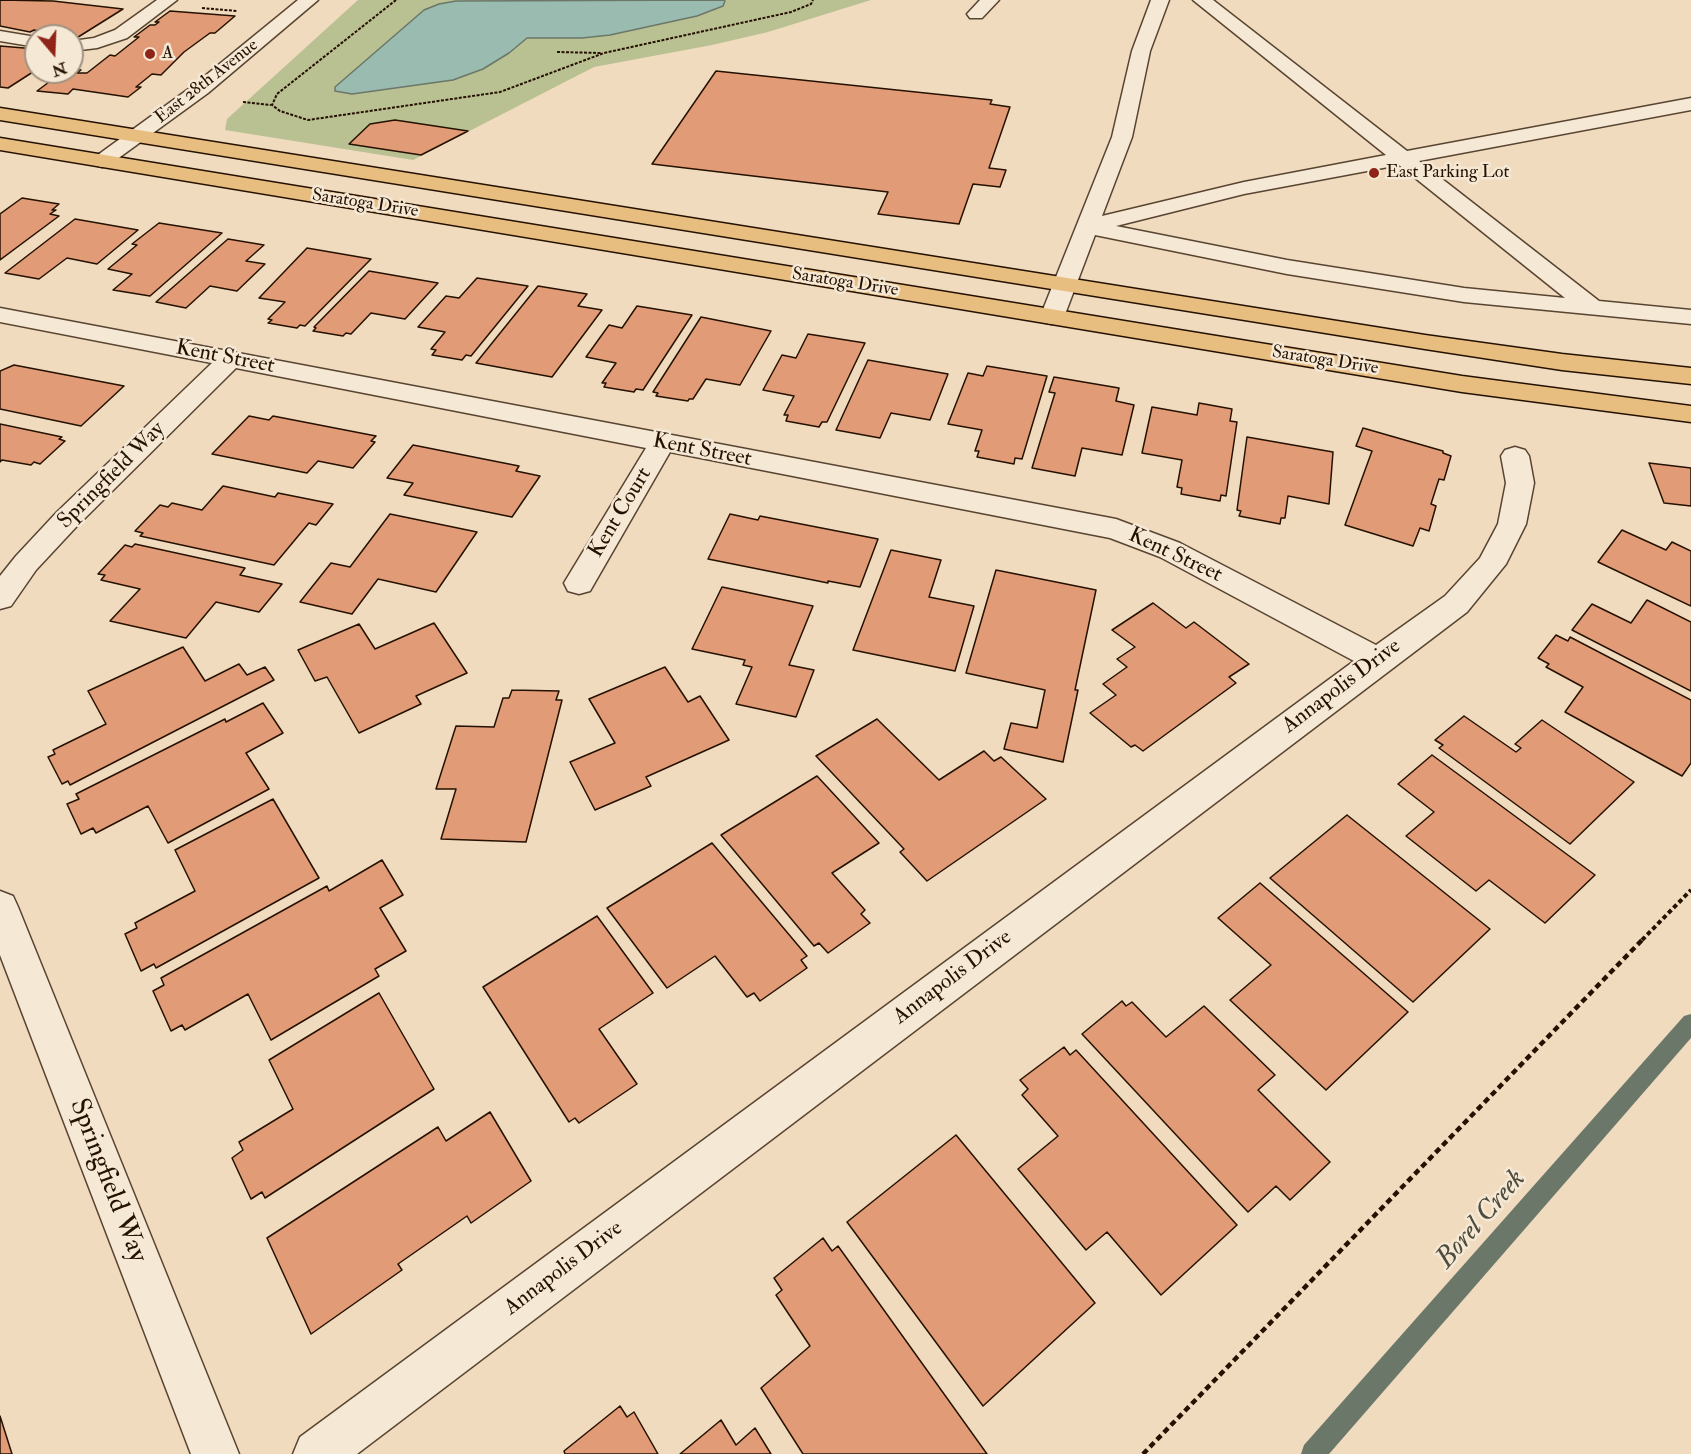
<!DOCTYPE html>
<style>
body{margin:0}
#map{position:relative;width:1691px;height:1454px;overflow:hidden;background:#f0dbbf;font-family:"IM FELL Double Pica",serif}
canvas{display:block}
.north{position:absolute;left:24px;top:24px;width:60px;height:60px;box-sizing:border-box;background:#f5e8d5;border:2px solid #a29280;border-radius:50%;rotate:161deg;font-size:16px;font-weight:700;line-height:24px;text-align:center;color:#251100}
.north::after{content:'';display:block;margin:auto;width:21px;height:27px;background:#8f2418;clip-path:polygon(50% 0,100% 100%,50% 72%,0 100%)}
</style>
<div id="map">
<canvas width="1691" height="1454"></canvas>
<div class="north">N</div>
</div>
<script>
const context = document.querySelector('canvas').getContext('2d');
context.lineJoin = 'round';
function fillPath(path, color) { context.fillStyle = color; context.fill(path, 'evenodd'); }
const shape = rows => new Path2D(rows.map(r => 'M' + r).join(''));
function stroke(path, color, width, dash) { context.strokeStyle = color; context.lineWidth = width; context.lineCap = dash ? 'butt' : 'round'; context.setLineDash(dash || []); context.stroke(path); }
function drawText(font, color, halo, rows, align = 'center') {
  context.font = font + ' "IM FELL Double Pica",serif'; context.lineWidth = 5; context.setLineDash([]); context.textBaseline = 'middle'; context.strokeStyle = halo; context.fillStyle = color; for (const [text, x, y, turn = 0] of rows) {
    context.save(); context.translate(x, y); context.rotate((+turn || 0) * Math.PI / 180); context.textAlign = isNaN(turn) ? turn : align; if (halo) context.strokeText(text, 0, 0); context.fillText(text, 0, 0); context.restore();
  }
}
fillPath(shape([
 [358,0,871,0,768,32,712,45,594,67,413,160,225,130,227,119]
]), '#b9c092');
const water = shape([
 [456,1,724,0,725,1,723,6,697,16,610,35,582,38,527,38,509,53,483,69,453,80,352,94,335,91,335,87,424,10,439,4,456,1]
]);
fillPath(water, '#9abbaf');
stroke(water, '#6b7769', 1.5);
fillPath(shape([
 [1691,1014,1691,1038,1329,1454,1301,1454,1304,1445,1684,1016,1691,1014]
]), '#6b7769');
const building = shape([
 [0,0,53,1,123,9,75,39,72,39,72,36,54,36,42,34,46,32,34,30,30,32,0,26,0,0],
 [170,11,235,16,215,33,210,33,184,52,161,75,152,74,136,87,141,87,128,97,73,89,68,94,37,91,53,79,49,78,57,72,72,72,72,69,81,70,77,73,87,73,110,55,115,56,139,37,134,37,150,25,155,25,159,22,155,22,170,11],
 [0,46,36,49,36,70,8,88,0,87,0,46],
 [716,71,992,100,990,104,1010,107,989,168,1006,170,1000,187,973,184,959,224,878,214,888,192,652,164,716,71],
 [395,120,468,131,421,155,349,144,370,124,395,120],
 [22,198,59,204,52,210,56,210,50,214,59,216,0,260,0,214,22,198],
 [75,219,138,230,97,264,67,258,39,279,5,273,75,219],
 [159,223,222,233,150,296,113,290,132,274,108,269,137,245,132,244,159,223],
 [228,239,264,245,246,261,265,264,237,291,210,286,186,308,156,302,228,239],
 [307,248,371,259,305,326,300,325,297,328,268,323,272,320,268,319,285,302,259,298,307,248],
 [369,271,438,283,405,319,371,313,351,334,346,333,343,336,313,331,316,328,314,327,369,271],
 [477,278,528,286,471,356,466,355,462,360,432,355,436,350,431,349,445,332,418,327,446,296,459,298,477,278],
 [538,286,587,294,578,306,602,310,552,377,476,363,538,286],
 [637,306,692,315,643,390,636,389,634,392,604,387,606,383,602,383,616,363,586,357,609,325,622,328,637,306],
 [701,317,771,331,740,385,706,379,693,399,689,399,688,401,656,396,658,393,653,392,701,317],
 [808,334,865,343,827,422,822,422,819,427,786,421,788,415,784,415,794,396,763,390,782,355,796,358,808,334],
 [868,360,948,374,930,420,891,413,880,438,836,430,868,360],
 [14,365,124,386,81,426,0,409,0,371,14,365],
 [987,366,1047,376,1022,459,1015,458,1014,464,977,457,979,451,975,451,982,430,948,424,968,373,983,376,987,366],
 [1054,377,1119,388,1116,401,1134,405,1122,455,1082,448,1075,476,1032,468,1055,393,1049,392,1054,377],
 [1199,403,1232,409,1230,421,1237,422,1226,496,1221,495,1220,501,1181,494,1182,488,1177,487,1182,460,1142,453,1152,407,1197,415,1199,403],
 [249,416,269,420,273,416,376,436,371,441,375,442,353,468,318,461,307,473,212,454,249,416],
 [0,424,62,437,59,439,65,441,40,464,34,462,31,465,2,460,0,462,0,424],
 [1363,428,1443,451,1443,453,1451,456,1444,480,1439,479,1431,504,1436,506,1429,531,1420,528,1413,546,1345,525,1372,451,1356,446,1363,428],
 [1247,437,1333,452,1329,504,1288,496,1285,518,1281,518,1280,524,1239,516,1241,511,1237,510,1247,437],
 [413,445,519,466,516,471,540,476,512,517,404,495,413,483,387,478,413,445],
 [1649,463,1691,468,1691,506,1664,503,1649,463],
 [223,486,275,497,278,493,333,504,316,525,309,523,274,565,140,536,143,533,135,531,160,505,168,507,172,503,202,510,223,486],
 [390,514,477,532,436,592,378,579,352,614,300,602,331,563,350,567,390,514],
 [730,514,758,520,760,516,878,539,860,587,828,581,828,583,708,559,730,514],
 [1622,530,1666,550,1672,542,1691,551,1691,606,1598,562,1622,530],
 [135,544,245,568,240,575,282,584,259,612,216,602,186,638,110,621,140,589,101,580,105,575,98,574,125,545,132,547,135,544],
 [891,550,941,560,929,597,974,606,955,671,853,650,891,550],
 [996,570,1096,590,1075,690,1078,690,1063,762,1004,749,1011,723,1037,728,1045,690,966,673,996,570],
 [722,587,813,606,789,665,814,670,796,717,736,704,752,667,743,665,745,660,692,649,722,587],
 [1647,600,1691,622,1691,691,1572,630,1592,604,1631,623,1647,600],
 [1153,603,1186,628,1194,622,1249,664,1229,677,1236,683,1143,751,1135,745,1131,747,1090,713,1116,695,1103,684,1127,667,1117,659,1135,647,1112,630,1153,603],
 [434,623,467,673,416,696,421,704,359,733,327,677,315,681,298,650,359,624,375,649,434,623],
 [1556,635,1568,641,1570,637,1691,700,1691,763,1682,776,1565,712,1583,687,1546,667,1549,664,1538,658,1556,635],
 [183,647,205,681,239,664,247,675,265,667,274,680,70,785,68,781,62,784,48,757,55,754,53,750,106,724,88,691,183,647],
 [665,667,688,702,700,696,729,740,646,777,651,786,595,810,570,762,615,743,589,699,665,667],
 [512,690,559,691,556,700,562,700,526,842,441,839,456,789,436,789,456,726,494,727,503,698,509,698,512,690],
 [263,703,283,733,246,753,269,789,168,843,148,806,96,833,93,828,81,834,67,804,79,799,76,794,225,719,226,722,263,703],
 [1464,716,1516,752,1521,748,1515,744,1542,720,1634,782,1570,844,1439,748,1443,745,1435,740,1464,716],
 [877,719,939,780,984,751,994,761,1001,757,1046,799,927,881,900,852,904,849,816,756,877,719],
 [1432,755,1595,875,1545,923,1489,880,1476,891,1406,836,1434,812,1398,784,1432,755],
 [817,776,879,843,832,873,865,910,861,914,870,923,828,953,819,943,814,946,721,835,817,776],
 [273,799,319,878,156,968,154,964,141,971,125,934,137,928,135,923,195,891,175,850,273,799],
 [1347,815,1490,929,1413,1002,1270,878,1347,815],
 [712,843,807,956,801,960,807,968,760,1001,754,993,747,997,715,956,667,988,607,908,712,843],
 [382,860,403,895,380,908,406,951,375,969,379,976,271,1040,248,994,185,1030,182,1025,171,1031,153,991,164,985,161,978,327,886,329,891,382,860],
 [1260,883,1408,1012,1326,1090,1230,1000,1271,965,1218,918,1260,883],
 [597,916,653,993,599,1029,637,1084,579,1123,575,1118,569,1122,483,987,597,916],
 [379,993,434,1089,265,1198,262,1192,251,1199,232,1158,243,1150,239,1142,293,1109,269,1060,379,993],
 [1122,1001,1126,1006,1132,1002,1166,1037,1204,1006,1275,1075,1258,1090,1330,1162,1290,1200,1276,1186,1248,1212,1082,1034,1122,1001],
 [1064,1047,1070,1055,1076,1050,1237,1225,1161,1295,1107,1232,1086,1250,1018,1169,1058,1136,1022,1095,1028,1089,1020,1080,1064,1047],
 [490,1112,531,1181,471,1223,467,1216,398,1264,402,1270,311,1334,267,1238,438,1127,446,1141,490,1112],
 [956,1135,1095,1303,983,1406,847,1222,956,1135],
 [823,1238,832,1251,838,1246,987,1454,803,1454,761,1388,810,1346,776,1295,782,1290,774,1278,823,1238],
 [620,1406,627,1417,634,1412,658,1454,565,1454,564,1451,620,1406],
 [0,1416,12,1454,0,1454,0,1416],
 [721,1420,736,1445,755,1428,771,1454,680,1454,721,1420]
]);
fillPath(building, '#e29b77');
stroke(building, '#251100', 1.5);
const minor = shape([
 [157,0,177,0,127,38,97,48,72,51,72,41,94,38,115,30,157,0],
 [298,0,318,0,208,93,109,165,102,167,95,165,92,161,95,157,194,85,298,0],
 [980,0,999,0,982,18,970,18,967,14,980,0],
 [1151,0,1169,0,1150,51,1132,137,1102,216,1244,182,1386,155,1193,0,1213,0,1407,151,1691,98,1691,110,1419,161,1599,301,1691,310,1691,324,1464,302,1287,274,1095,235,1064,317,1061,322,1052,324,1043,322,1040,317,1112,137,1132,51,1151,0],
 [1399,165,1565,298,1464,288,1287,260,1116,226,1244,194,1399,165],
 [0,31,36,37,36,47,0,41,0,31],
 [0,308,1116,519,1180,543,1376,645,1445,596,1480,558,1498,524,1506,483,1501,456,1505,450,1515,447,1525,450,1529,456,1534,483,1526,524,1506,564,1467,612,357,1454,293,1454,300,1437,1354,661,1160,557,1110,538,670,452,590,591,579,594,568,591,564,583,646,448,236,368,77,526,36,570,11,606,0,609,0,576,16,556,57,512,212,363,0,322,0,308],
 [0,891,13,896,18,907,239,1454,191,1454,0,955,0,891]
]);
const major = shape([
 [0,108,1425,335,1562,354,1691,368,1691,384,1562,370,1425,349,0,120,0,108],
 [0,138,1462,376,1691,406,1691,422,1462,392,0,150,0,138]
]);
stroke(minor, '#584430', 3);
stroke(major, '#251100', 3);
stroke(shape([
 [396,0,277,94,272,105,280,111,308,120,500,92,604,53,791,12,811,4,813,0],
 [202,8,237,11],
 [557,52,601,53],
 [243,102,271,105]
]), '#251100', 2, [3, 1.5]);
stroke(shape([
 [1642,940,1691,890]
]), '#251100', 4, [4.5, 3]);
stroke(shape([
 [1143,1454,1644,938]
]), '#251100', 4.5, [6, 4]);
fillPath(minor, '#f5e8d5');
fillPath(major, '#e8be80');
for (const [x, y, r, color] of [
 [150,54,6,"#8f2418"],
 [1374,173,6,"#8f2418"]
]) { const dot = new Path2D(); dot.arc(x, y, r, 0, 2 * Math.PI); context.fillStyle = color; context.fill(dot); stroke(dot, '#f5e8d5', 2); }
drawText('18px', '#251100', '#f5e8d5', [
 ["A",162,54],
 ["East Parking Lot",1386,173]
], 'left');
drawText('18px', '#251100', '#f5e8d5', [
 ["East 28th Avenue",207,82,-38],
 ["Saratoga Drive",365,204,9],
 ["Saratoga Drive",845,283,9],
 ["Saratoga Drive",1325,361,9]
]);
drawText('22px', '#251100', '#f5e8d5', [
 ["Kent Street",225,358,11],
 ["Kent Street",702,451,11],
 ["Springfield Way",112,476,-45],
 ["Kent Court",621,513,-59],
 ["Kent Street",1175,556,25],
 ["Annapolis Drive",1342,687,-37],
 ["Annapolis Drive",953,978,-37],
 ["Annapolis Drive",564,1269,-37]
]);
drawText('27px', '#251100', '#f5e8d5', [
 ["Springfield Way",107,1181,69]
]);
drawText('italic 28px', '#4e4c3d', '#f5e8d5', [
 ["Borel Creek",1482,1220,-49]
]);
</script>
